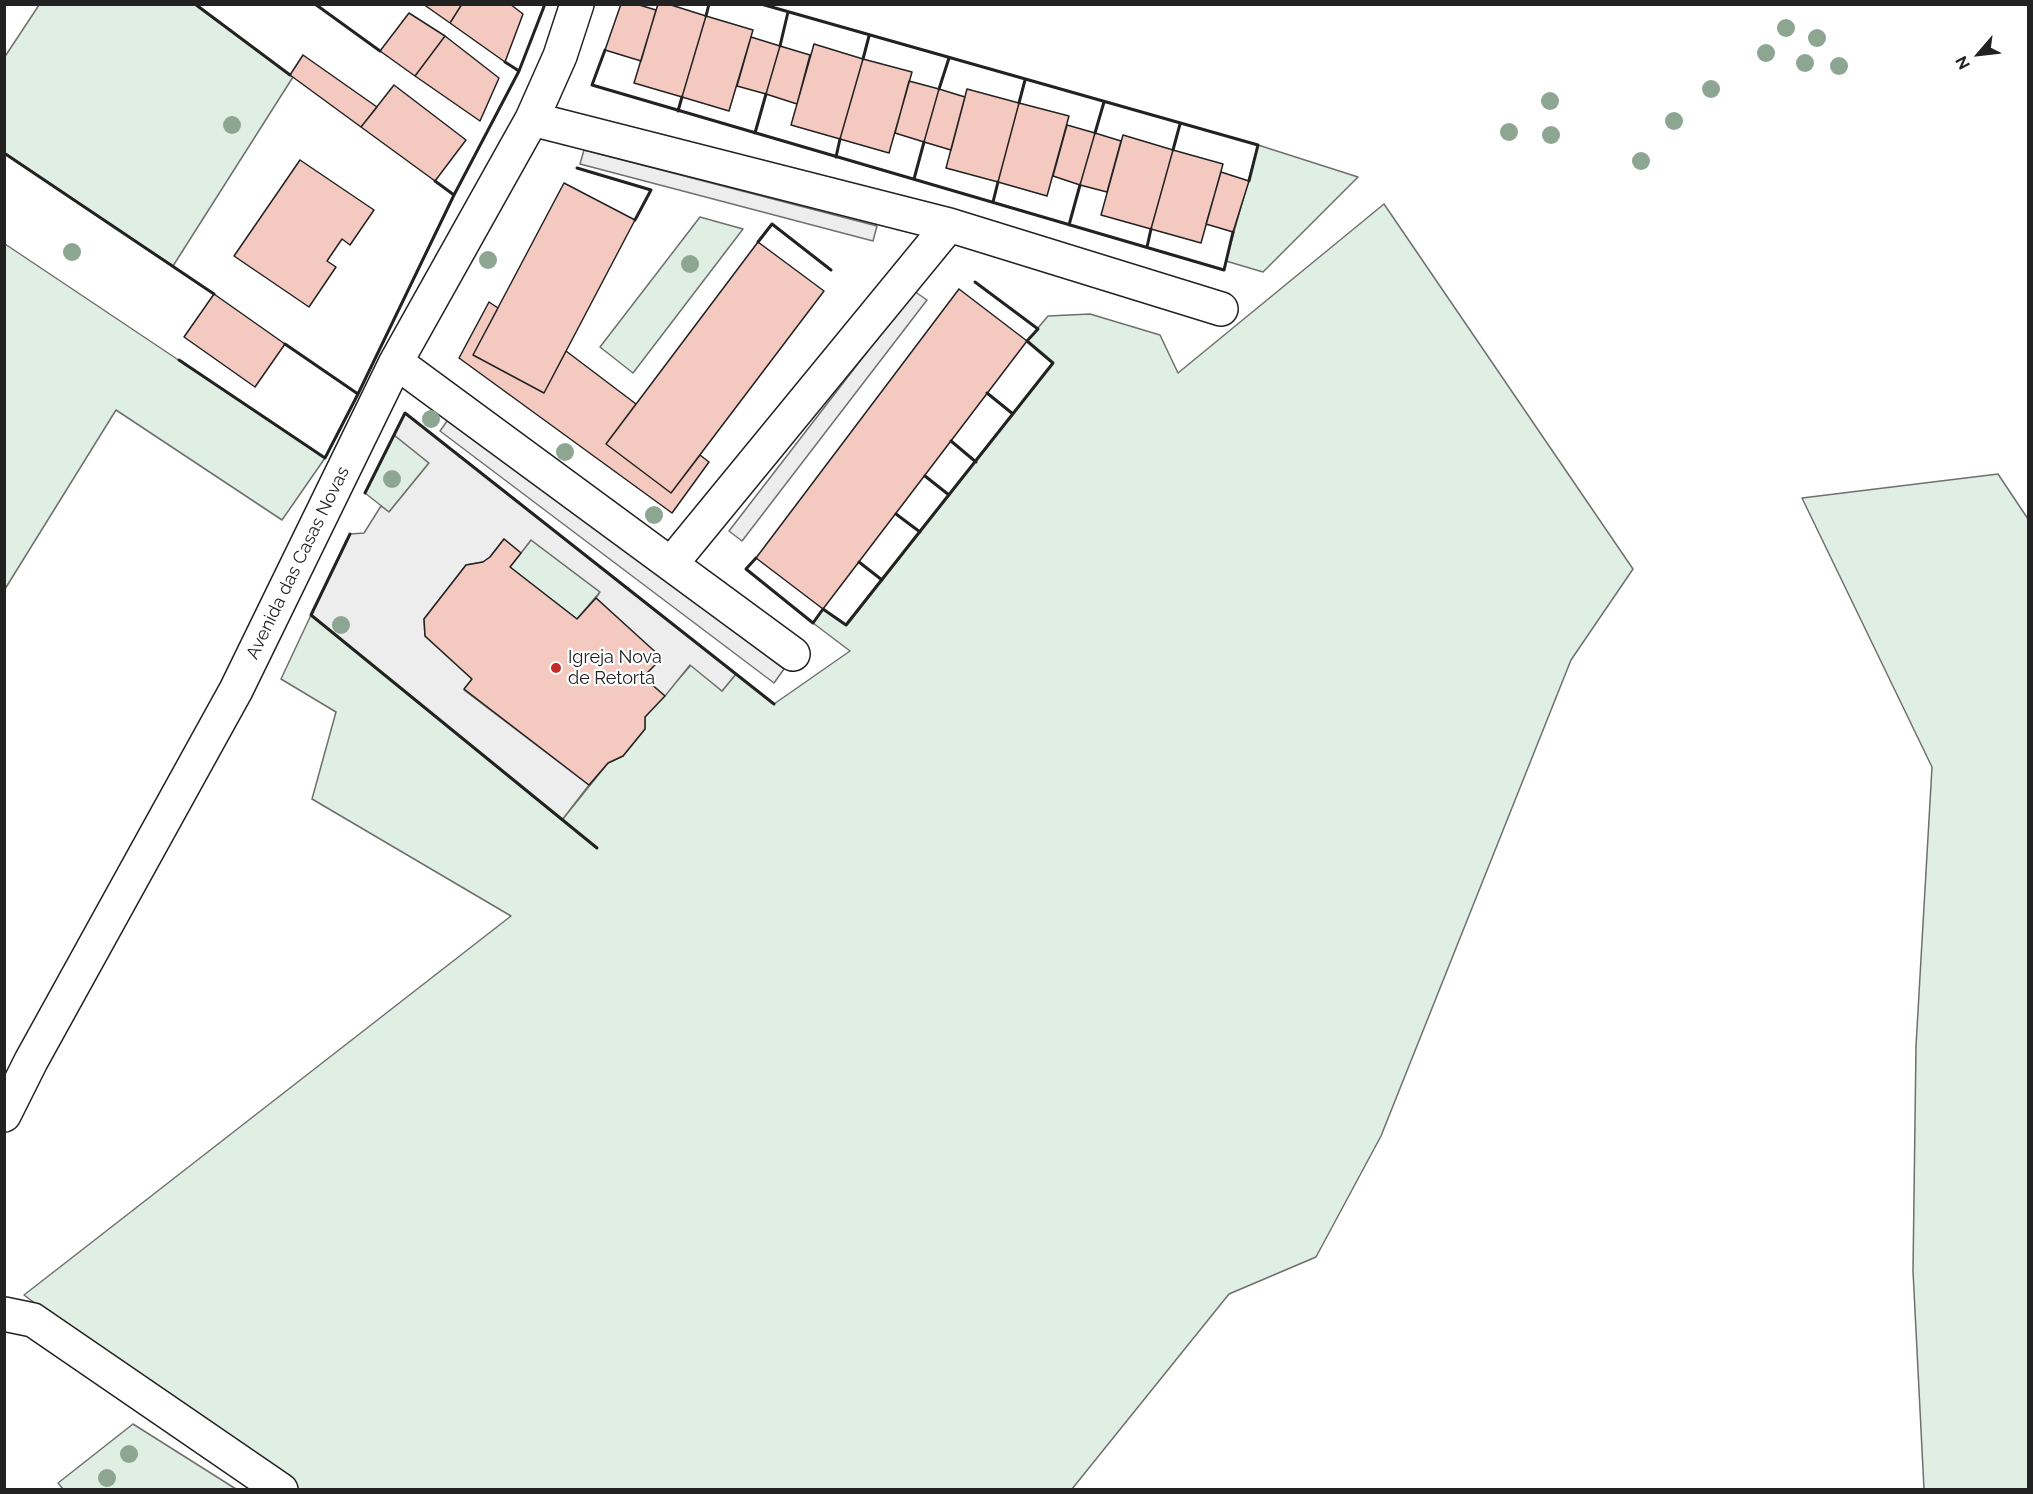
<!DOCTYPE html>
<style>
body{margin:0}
#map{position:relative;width:2033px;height:1494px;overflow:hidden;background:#fff;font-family:Raleway,sans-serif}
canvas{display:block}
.frame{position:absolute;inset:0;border:6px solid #222;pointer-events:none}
.north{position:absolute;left:1949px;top:24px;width:60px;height:60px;-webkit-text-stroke:4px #fff;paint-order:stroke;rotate:242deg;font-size:16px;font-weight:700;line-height:24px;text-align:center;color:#222}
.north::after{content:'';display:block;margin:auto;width:21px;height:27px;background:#222;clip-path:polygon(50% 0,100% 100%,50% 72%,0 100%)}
</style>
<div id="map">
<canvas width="2033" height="1494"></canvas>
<div class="frame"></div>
<div class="north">N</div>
</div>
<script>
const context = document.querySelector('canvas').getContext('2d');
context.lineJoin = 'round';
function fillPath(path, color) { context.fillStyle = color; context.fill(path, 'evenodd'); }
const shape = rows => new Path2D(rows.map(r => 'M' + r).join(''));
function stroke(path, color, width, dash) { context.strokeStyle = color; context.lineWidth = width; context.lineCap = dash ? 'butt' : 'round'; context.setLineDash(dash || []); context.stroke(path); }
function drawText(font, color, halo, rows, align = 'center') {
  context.font = font + ' Raleway,sans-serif'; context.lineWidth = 4.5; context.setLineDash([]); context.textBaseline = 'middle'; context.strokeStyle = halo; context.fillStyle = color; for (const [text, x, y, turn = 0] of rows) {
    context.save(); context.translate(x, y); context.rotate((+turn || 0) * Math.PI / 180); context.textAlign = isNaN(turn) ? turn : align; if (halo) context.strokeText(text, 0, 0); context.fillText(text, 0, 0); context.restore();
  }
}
const green = shape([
 [39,5,195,5,293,77,173,266,5,153,4,58,39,5],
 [1258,145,1358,177,1263,272,1226,261,1258,145],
 [1384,204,1633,569,1571,660,1381,1136,1316,1257,1229,1294,1072,1489,283,1489,24,1295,511,916,312,799,336,712,281,679,311,615,562,820,608,763,623,756,645,729,645,717,691,665,722,691,736,674,774,704,850,651,813,623,823,609,847,625,1053,363,1027,341,1048,316,1090,314,1160,335,1178,373,1384,204],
 [700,217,743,229,633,373,600,347,700,217],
 [5,244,325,458,282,520,116,410,5,589,5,244],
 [394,435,429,463,389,512,365,493,394,435],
 [1998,474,2028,519,2028,1489,1924,1489,1913,1271,1916,1046,1932,767,1802,498,1998,474],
 [531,540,600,592,577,619,510,567,531,540],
 [133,1424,236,1489,63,1489,58,1483,133,1424]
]);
fillPath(green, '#e0efe3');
stroke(green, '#6f6f6f', 1.5);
const parking = shape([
 [584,150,877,226,873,241,580,164,584,150],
 [914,291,927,300,742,541,729,531,914,291],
 [405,413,736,674,722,691,690,665,665,696,643,677,661,658,596,598,600,592,531,540,521,553,504,539,490,557,483,562,466,565,424,619,425,636,472,679,464,690,589,785,562,820,311,615,350,534,364,533,381,506,389,512,429,463,394,435,405,413],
 [450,417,784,669,774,683,440,431,450,417]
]);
fillPath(parking, '#ededed');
stroke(parking, '#6f6f6f', 1.5);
const building = shape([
 [423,4,462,4,450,23,423,4],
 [462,4,510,4,523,14,505,62,450,23,462,4],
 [621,4,636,4,656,10,641,61,605,50,621,4],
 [658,4,668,4,706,16,682,97,634,83,658,4],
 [409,13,445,36,415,76,380,51,409,13],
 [706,16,753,30,729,111,682,97,706,16],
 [445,36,499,78,480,121,415,76,445,36],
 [751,37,780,46,766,94,737,86,751,37],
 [814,44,863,59,840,139,791,125,814,44],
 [780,46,810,55,797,104,766,94,780,46],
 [303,55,377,107,361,127,290,75,303,55],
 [863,59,912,72,889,153,840,139,863,59],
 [909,81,939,89,924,142,895,133,909,81],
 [394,85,466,140,435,181,361,127,394,85],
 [939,89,965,97,951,150,924,142,939,89],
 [967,89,1019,103,998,182,946,168,967,89],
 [1019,103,1069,116,1047,196,998,182,1019,103],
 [1067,125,1095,133,1080,185,1053,176,1067,125],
 [1095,133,1121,141,1107,192,1080,185,1095,133],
 [1123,135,1173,150,1151,229,1101,215,1123,135],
 [1173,150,1223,164,1201,243,1151,229,1173,150],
 [300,160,374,210,350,245,342,239,327,261,336,267,309,307,234,256,300,160],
 [1221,172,1249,181,1233,232,1206,224,1221,172],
 [564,183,635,220,544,393,473,355,564,183],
 [758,242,824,291,671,493,606,444,758,242],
 [959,289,1027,341,823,609,756,558,959,289],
 [214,294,285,344,255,387,184,337,214,294],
 [489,302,498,308,473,355,544,393,566,351,636,404,606,444,671,493,700,455,709,462,672,513,459,358,489,302],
 [504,539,521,553,510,567,577,619,596,598,662,658,643,677,665,696,645,717,645,729,623,756,608,763,589,785,464,689,472,679,425,636,424,619,466,565,483,562,490,557,504,539]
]);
fillPath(building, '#f3c9c0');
stroke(building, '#222', 1.5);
const minor = shape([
 [532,119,949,225,1221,309],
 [396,362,793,654],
 [671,564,949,225],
 [4,1115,31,1061,236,690,396,362,532,119,560,56,577,4],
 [4,1314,33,1320,281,1490]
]);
stroke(minor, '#222', 36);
stroke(minor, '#fff', 33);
stroke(shape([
 [195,4,290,75],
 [315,4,380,51],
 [761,4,1258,145,1249,181],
 [706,16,709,4],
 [780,46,788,12],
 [605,50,592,85,1224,270,1233,232],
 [863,59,869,36],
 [505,62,519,71],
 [939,89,949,58],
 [1019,103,1025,80],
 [678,111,682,97],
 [755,133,766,94],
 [1095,133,1104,102],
 [1173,150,1180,124],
 [4,153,214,294],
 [836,157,840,139],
 [577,168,651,190,635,220],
 [914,179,924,142],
 [435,181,454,195],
 [993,202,998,182],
 [1069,225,1080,185],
 [758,242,772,224,831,270],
 [1147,247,1151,229],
 [179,360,325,458,358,394,285,344],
 [987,393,1013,414],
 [358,394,454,195,519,71,545,4],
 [951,441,976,462],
 [925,476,949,495],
 [365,493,405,413,774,704],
 [896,514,920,532],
 [350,534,311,615,597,848],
 [756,558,746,569,813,623,823,609,846,625,1053,363,1027,341,1038,329,975,282],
 [859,562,882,580]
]), '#222', 3);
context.fillStyle = '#8da692';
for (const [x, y] of [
 [1786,28],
 [1817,38],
 [1766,53],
 [1805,63],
 [1839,66],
 [1711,89],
 [1550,101],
 [1674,121],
 [232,125],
 [1509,132],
 [1551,135],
 [1641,161],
 [72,252],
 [488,260],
 [690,264],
 [431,419],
 [565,452],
 [392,479],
 [654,515],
 [341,625],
 [129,1454],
 [107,1478]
]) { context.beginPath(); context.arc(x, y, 9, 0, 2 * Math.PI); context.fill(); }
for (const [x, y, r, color] of [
 [556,668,6,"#c62828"]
]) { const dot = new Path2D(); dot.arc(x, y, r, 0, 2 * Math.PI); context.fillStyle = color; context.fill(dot); stroke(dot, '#fff', 2); }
drawText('18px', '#222', '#fff', [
 ["Avenida das Casas Novas",298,563,-64]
]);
drawText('18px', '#222', '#fff', [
 ["Igreja Nova",568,658],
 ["de Retorta",568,679]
], 'left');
</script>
